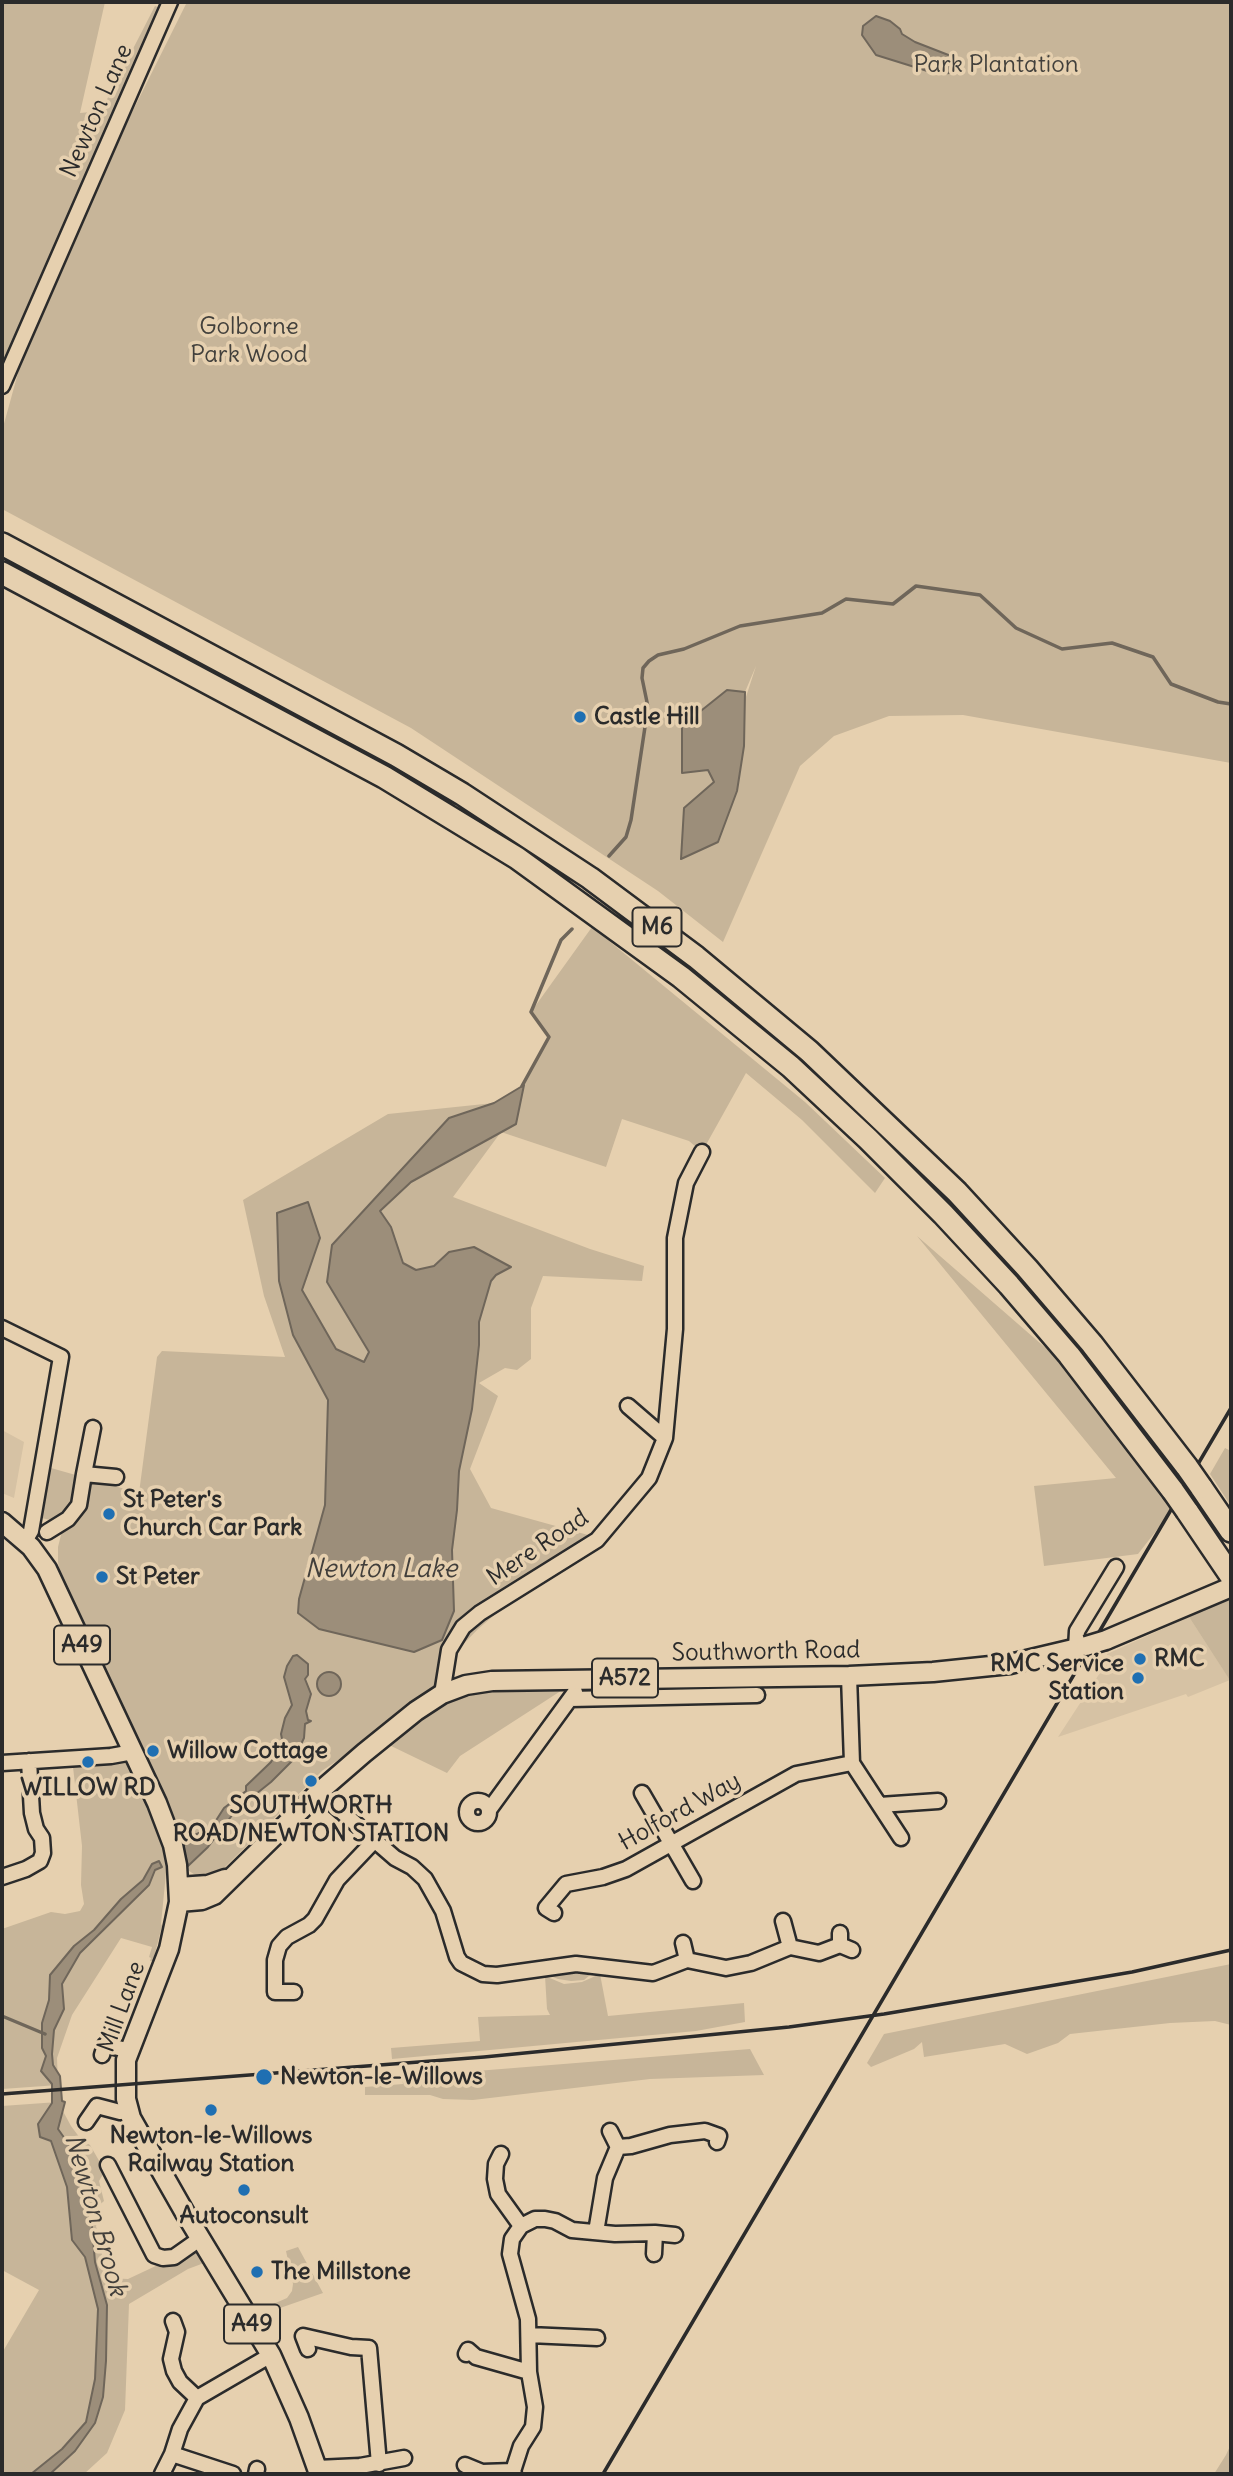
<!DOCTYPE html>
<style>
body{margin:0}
#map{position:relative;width:1233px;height:2476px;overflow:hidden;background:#e6d0af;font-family:Delius,sans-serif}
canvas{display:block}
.frame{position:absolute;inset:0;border:4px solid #2b2b2b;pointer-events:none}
</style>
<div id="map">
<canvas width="1233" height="2476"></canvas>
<div class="frame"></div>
</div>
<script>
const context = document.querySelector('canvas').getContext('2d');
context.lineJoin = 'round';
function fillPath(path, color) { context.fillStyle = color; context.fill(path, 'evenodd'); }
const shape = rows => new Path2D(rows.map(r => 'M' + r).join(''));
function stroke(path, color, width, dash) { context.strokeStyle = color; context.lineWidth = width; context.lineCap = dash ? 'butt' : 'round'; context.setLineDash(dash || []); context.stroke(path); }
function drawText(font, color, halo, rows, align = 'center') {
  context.font = font + ' Delius,sans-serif'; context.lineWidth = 7; context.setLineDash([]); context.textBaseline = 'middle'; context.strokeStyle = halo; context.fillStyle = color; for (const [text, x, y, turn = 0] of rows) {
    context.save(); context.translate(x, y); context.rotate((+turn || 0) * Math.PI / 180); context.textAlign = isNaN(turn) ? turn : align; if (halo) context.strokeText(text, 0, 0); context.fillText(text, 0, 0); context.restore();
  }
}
fillPath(shape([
 [2,1430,24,1442,14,1498,2,1493],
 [1189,1617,1230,1680,1188,1697,1186,1694,1058,1737,1107,1662,1107,1654]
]), '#d6c2a4');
fillPath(shape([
 [2,2,105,2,80,113,101,111,155,6,165,10,49,279,187,2,1231,2,1231,763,963,715,889,716,834,736,800,766,723,942,658,891,411,728,2,509,2,431,34,315,2,387],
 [756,666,745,700,744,746,681,858,714,782,708,770,727,690,745,692],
 [592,927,805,1102,885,1178,875,1193,802,1120,746,1073,702,1152,689,1141,622,1119,606,1167,501,1132,453,1197,590,1249,644,1266,642,1281,543,1276,531,1308,531,1359,517,1370,505,1368,479,1383,498,1396,470,1469,491,1508,588,1535,478,1629,449,1659,451,1697,466,1689,570,1685,460,1756,447,1773,387,1744,375,1736,323,1770,221,1871,213,1876,200,1878,186,1869,166,1873,161,1924,162,1926,153,1961,150,1961,151,1958,149,1957,152,1947,121,1938,72,2015,57,2058,58,2085,2,2089,2,1929,51,1912,65,1914,80,1911,84,1904,81,1885,82,1846,73,1767,141,1761,67,1610,58,1562,58,1547,64,1523,37,1517,51,1468,139,1493,157,1357,162,1351,285,1357,264,1296,243,1200,388,1114,494,1103,449,1118,327,1282,369,1352,364,1362,336,1349,302,1290,320,1238,308,1203,277,1213,293,1335,328,1400,325,1505,299,1599,298,1613,454,1611,452,1550,457,1510,459,1471,472,1409,479,1345,479,1322,491,1281,496,1275,510,1267,449,1252,434,1266,416,1270,403,1263,391,1227,380,1211,411,1182,516,1124,524,1085,548,1037,531,1012],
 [917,1236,1056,1357,1174,1508,1138,1554,1044,1566,1034,1486,1116,1478],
 [1225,1448,1231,1451,1231,1506,1210,1474],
 [1231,1598,1231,1682,1189,1617],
 [1231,1964,1231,2025,1215,2021,1170,2023,1070,2034,1058,2043,1027,2054,1005,2044,924,2057,922,2042,914,2049,871,2067,867,2063,884,2034],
 [574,1969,596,1970,584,1980,571,1981,558,1979,548,1975],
 [600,1974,608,2016,744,2003,745,2022,696,2031,392,2059,391,2048,480,2041,478,2017,550,2015,547,2009,545,1976,564,1984,582,1982],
 [750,2049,764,2075,650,2079,473,2100,443,2099,430,2095,365,2095,365,2087,403,2084,402,2077],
 [58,2102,71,2126,80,2138,90,2145,105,2171,99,2181,104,2201,96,2208,101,2217,96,2226,107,2278,128,2279,194,2248,204,2263,188,2269,129,2304,125,2410,107,2453,84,2474,2,2474,2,2353,39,2290,2,2270,2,2106],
 [298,2247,323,2293,260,2315,262,2309,287,2298,292,2291,293,2284,286,2251],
 [1231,2444,1231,2474,1214,2474,1226,2455]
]), '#c7b599');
const water = shape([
 [876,16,890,21,900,29,902,34,915,42,951,56,954,66,950,73,937,74,876,55,862,35,863,26,876,16],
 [727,690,745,692,744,746,737,791,718,842,681,859,684,808,714,782,708,770,682,773,682,726,727,690],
 [524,1085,516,1124,411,1182,380,1211,391,1227,403,1263,416,1270,434,1266,449,1252,474,1247,511,1267,496,1275,491,1281,479,1322,479,1345,472,1409,459,1471,457,1510,452,1550,454,1611,442,1640,414,1652,319,1629,298,1613,299,1599,325,1505,328,1400,293,1335,279,1281,277,1213,308,1202,320,1238,302,1290,336,1349,364,1362,369,1352,327,1282,332,1245,449,1118,494,1103,524,1085],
 [297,1655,308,1664,308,1675,305,1679,311,1694,306,1711,308,1720,311,1721,305,1724,304,1738,294,1759,271,1782,236,1810,208,1847,188,1866,183,1847,191,1836,202,1832,215,1822,224,1808,246,1791,246,1786,271,1762,282,1739,281,1734,285,1718,292,1705,284,1677,287,1666,293,1656,297,1655],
 '317 1684a12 12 0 1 1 24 0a12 12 0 1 1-24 0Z',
 [159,1861,162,1867,155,1870,149,1885,80,1953,62,1984,64,2009,54,2030,52,2054,53,2065,60,2076,62,2101,65,2102,58,2129,75,2153,85,2189,85,2205,92,2226,95,2262,107,2305,106,2361,103,2397,95,2423,75,2451,50,2474,31,2474,62,2449,86,2422,95,2379,98,2309,85,2257,72,2240,67,2187,51,2141,40,2137,38,2124,52,2103,52,2084,41,2071,46,2056,42,2048,42,2023,49,2000,50,1975,74,1946,94,1930,121,1899,143,1880,152,1864,159,1861]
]);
fillPath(water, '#9c8e7a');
stroke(water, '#6f665a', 2);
stroke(shape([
 [609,856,626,837,631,820,648,707,642,678,643,668,649,661,658,655,684,649,740,626,822,613,846,599,893,604,916,586,980,595,1016,628,1062,649,1112,643,1153,657,1171,684,1218,702,1231,704],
 [522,1086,549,1037,531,1012,561,940,572,929],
 [2,2016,45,2034]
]), '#6f665a', 3.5);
const minor = shape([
 [2,386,170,2],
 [2,1328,61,1357,31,1531,25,1541],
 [628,1406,665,1438],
 [84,1474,93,1428],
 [47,1532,68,1519,79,1505,84,1474,116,1477],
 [1076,1649,1077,1631,1116,1567],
 [849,1676,852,1763,901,1838],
 [442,1694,449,1650,463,1627,480,1613,597,1540,649,1478,665,1438,675,1329,675,1238,686,1183,702,1152],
 [570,1699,757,1695],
 [2,1763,111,1756,133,1752],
 [319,1792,395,1858,412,1867,425,1879,443,1911,457,1957,461,1963,483,1974,497,1975,576,1964,653,1973,687,1960,726,1968,751,1963,790,1947,819,1953,840,1945],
 [642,1793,693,1881],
 '467 1812a11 11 0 1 1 22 0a11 11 0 1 1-22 0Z',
 [880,1805,938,1801],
 [489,1810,575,1692],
 [2,1877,26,1869,40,1861,43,1853,42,1838,36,1829,32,1813,29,1761],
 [554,1913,546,1908,566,1884,603,1877,626,1869,796,1774,852,1763],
 [783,1921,790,1947],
 [840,1933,840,1945,852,1950],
 [683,1943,687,1960],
 [294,1992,275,1992,275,1960,279,1946,287,1937,309,1925,315,1919,337,1880,375,1840],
 [102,2055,105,2045,127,2050],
 [86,2122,97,2106,120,2112,129,2111],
 [618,2147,631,2146,670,2135,705,2131,719,2136,717,2142],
 [501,2154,496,2164,495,2179,498,2194,521,2226],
 [108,2165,154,2255,163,2258,174,2257,201,2238],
 [596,2232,605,2178,618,2147,610,2131],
 [654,2254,655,2233,675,2235],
 [173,2321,177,2332,171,2359,174,2371,180,2382,197,2398],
 [529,2335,597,2338],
 [308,2349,303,2336,351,2347,369,2348,379,2464],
 [466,2354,468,2350,476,2357,529,2372],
 [172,2454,233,2474],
 [465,2465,482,2472,513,2471],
 [317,2468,360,2466,404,2458],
 [162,2474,172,2454,180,2429,197,2398,271,2355],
 [256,2474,257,2469],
 [514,2474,513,2471,521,2446,533,2427,535,2407,529,2372,528,2319,510,2254,512,2239,521,2226,535,2219,545,2219,555,2221,572,2230,615,2234,655,2233]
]);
const major = shape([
 [2,1522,31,1547,47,1569,157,1803,173,1845,177,1865,179,1902,169,1949,126,2060,126,2099,131,2118,185,2213,271,2355,299,2418,319,2474],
 [1106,1640,1231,1587],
 [179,1887,208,1885,225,1879],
 [179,1902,202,1900,214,1895,319,1792,364,1753,416,1711,442,1694,466,1685,492,1681,849,1676,933,1672,1010,1664,1086,1646]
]);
const highway = shape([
 [2,544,396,755,462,794,590,878,696,957,809,1051,957,1192,1027,1268,1092,1344,1187,1467],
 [2,573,384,777,517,858,681,977,791,1067,868,1139,943,1214,1009,1285,1069,1355,1173,1491],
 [1201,1487,1231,1531],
 [1187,1511,1231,1576]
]);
stroke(minor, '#2b2b2b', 19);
stroke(major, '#2b2b2b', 23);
stroke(highway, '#2b2b2b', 26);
stroke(minor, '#e6d0af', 14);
stroke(major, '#e6d0af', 18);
stroke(highway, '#e6d0af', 21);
stroke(shape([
 [2,2094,484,2057,789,2027,884,2014,1132,1972,1231,1950],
 [603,2474,1231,1408]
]), '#2b2b2b', 3.5);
const majorBridge = shape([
 [1086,1646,1106,1640]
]);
const highwayBridge = shape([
 [1187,1467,1201,1487],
 [1173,1491,1187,1511]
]);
stroke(majorBridge, '#2b2b2b', 23, []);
stroke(highwayBridge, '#2b2b2b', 26, []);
stroke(majorBridge, '#e6d0af', 18);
stroke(highwayBridge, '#e6d0af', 21);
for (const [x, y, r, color] of [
 [580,717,7,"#1f6fb2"],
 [109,1514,7,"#1f6fb2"],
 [102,1577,7,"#1f6fb2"],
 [1140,1659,7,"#1f6fb2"],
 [1138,1678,7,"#1f6fb2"],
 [153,1751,7,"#1f6fb2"],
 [88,1762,7,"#1f6fb2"],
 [311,1781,7,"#1f6fb2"],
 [264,2077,9,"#1f6fb2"],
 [211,2110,7,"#1f6fb2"],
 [244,2190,7,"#1f6fb2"],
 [257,2272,7,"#1f6fb2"]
]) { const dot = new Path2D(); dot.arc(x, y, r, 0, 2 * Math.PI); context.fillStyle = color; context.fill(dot); stroke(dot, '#e6d0af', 2.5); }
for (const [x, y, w] of [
 [657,927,49],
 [82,1645,56],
 [625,1678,66],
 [252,2324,56]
]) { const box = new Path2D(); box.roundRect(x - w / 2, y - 19.5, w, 39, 5); context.fillStyle = '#e6d0af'; context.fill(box); stroke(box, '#2b2b2b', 2); }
drawText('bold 23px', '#2b2b2b', null, [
 ["M6",657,927],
 ["A49",82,1645],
 ["A572",625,1678],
 ["A49",252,2324]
]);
drawText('24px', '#42403c', '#e6d0af', [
 ["Park Plantation",996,65],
 ["Golborne",249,327],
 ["Park Wood",249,355]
]);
drawText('24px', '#2b2b2b', '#e6d0af', [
 ["Newton Lane",97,111,-66],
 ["Mere Road",538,1548,-34],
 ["Southworth Road",766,1652,-1],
 ["Holford Way",680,1812,-29],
 ["Mill Lane",122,2007,-70]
]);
drawText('bold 24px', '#2b2b2b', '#e6d0af', [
 ["Castle Hill",594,717],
 ["St Peter's",123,1500],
 ["Church Car Park",123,1528],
 ["St Peter",116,1577],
 ["RMC",1154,1659],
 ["RMC Service",1124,1664,"right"],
 ["Station",1124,1692,"right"],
 ["Willow Cottage",167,1751],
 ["WILLOW RD",88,1788,"center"],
 ["SOUTHWORTH",311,1806,"center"],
 ["ROAD/NEWTON STATION",311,1834,"center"],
 ["Newton-le-Willows",280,2077],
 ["Newton-le-Willows",211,2136,"center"],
 ["Railway Station",211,2164,"center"],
 ["Autoconsult",244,2216,"center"],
 ["The Millstone",271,2272]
], 'left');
drawText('italic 26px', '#423f3b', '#e6d0af', [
 ["Newton Lake",381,1570],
 ["Newton Brook",95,2215,74]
]);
</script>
